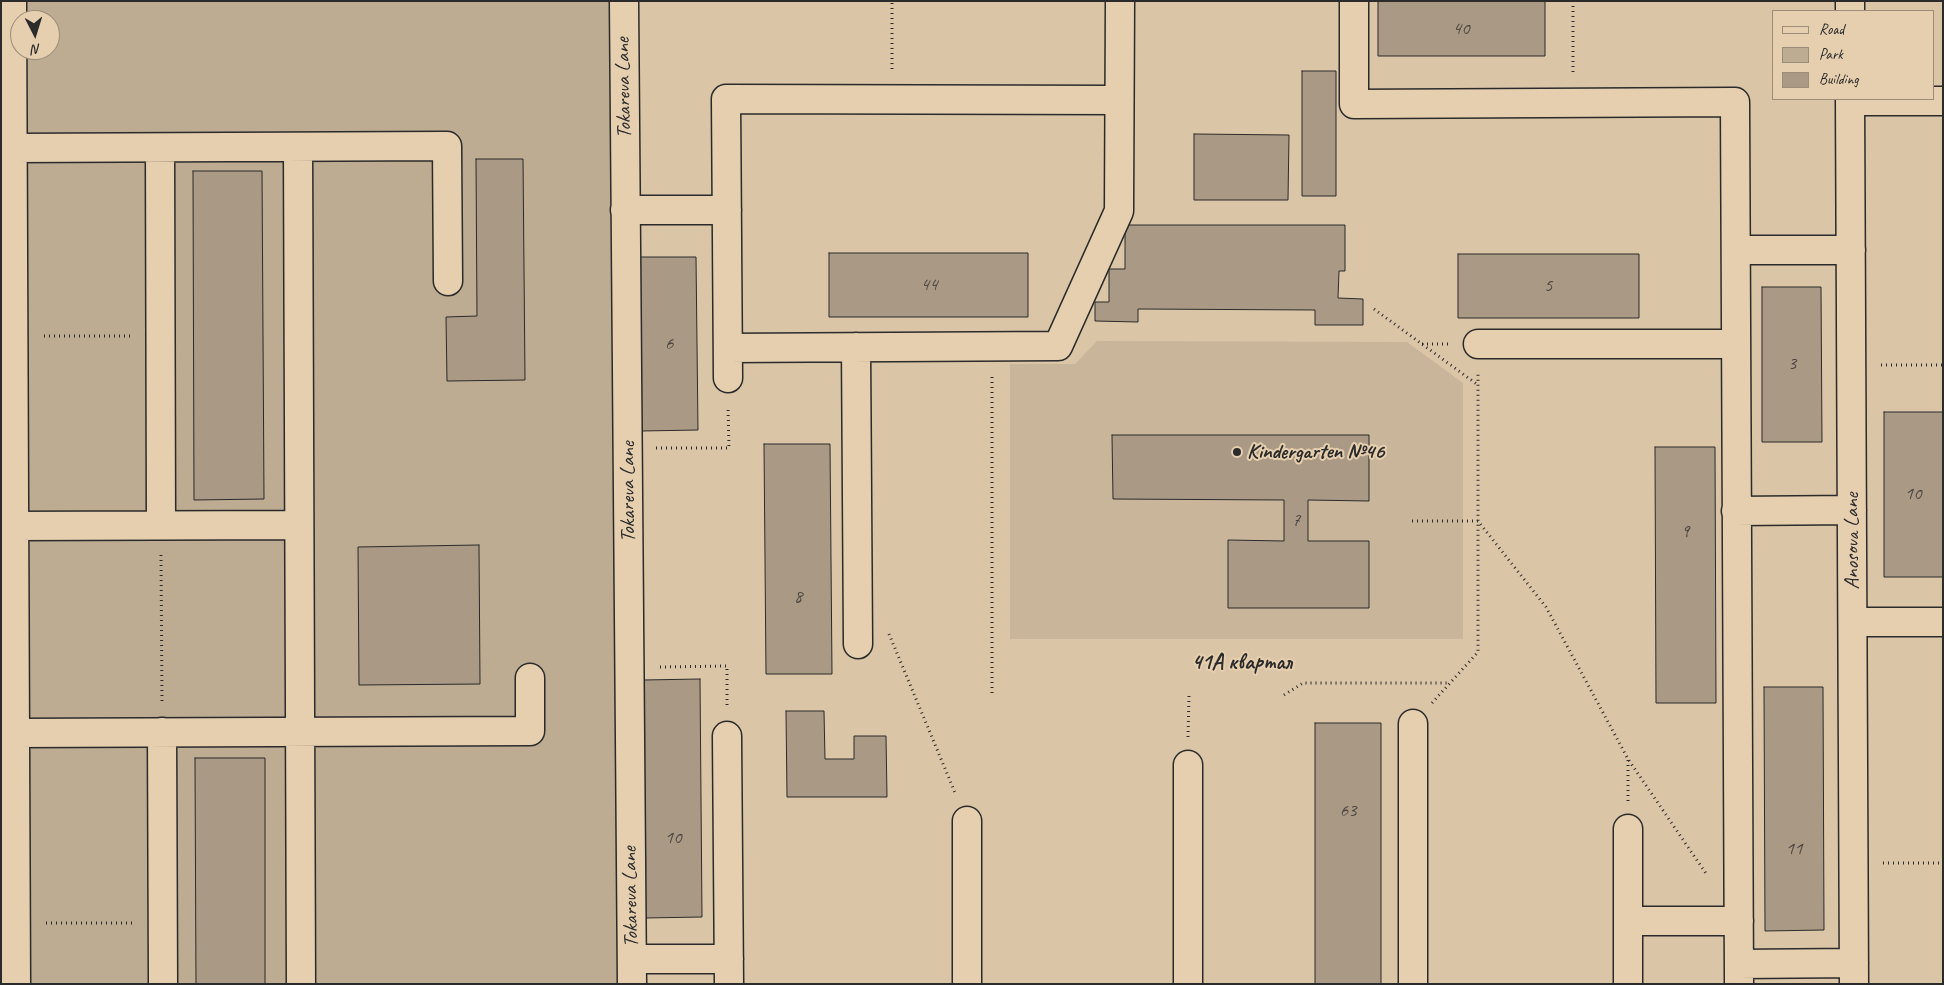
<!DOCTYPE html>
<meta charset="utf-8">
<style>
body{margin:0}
#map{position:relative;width:1944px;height:985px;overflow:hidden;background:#dbc5a7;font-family:Caveat,sans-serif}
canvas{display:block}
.frame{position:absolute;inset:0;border:2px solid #2b2b2b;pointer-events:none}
.legend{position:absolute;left:1772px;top:10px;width:162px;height:90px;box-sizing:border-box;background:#e6cfaf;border:1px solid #9b8d7a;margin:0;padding:6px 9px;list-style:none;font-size:15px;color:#2b2b2b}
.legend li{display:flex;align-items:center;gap:10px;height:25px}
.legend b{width:25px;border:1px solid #9b8d7a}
.north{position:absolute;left:10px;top:10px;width:50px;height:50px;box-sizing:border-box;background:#e6cfaf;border:1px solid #9b8d7a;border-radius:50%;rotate:175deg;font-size:14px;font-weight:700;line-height:20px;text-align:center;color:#2b2b2b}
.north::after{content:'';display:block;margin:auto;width:18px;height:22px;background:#2b2b2b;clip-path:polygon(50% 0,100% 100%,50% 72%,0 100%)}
</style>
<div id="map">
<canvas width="1944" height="985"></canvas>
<div class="frame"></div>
<ul class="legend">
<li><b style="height:6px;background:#e6cfaf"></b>Road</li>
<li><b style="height:14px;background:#bdab92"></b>Park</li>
<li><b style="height:14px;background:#aa9984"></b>Building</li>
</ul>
<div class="north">N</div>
</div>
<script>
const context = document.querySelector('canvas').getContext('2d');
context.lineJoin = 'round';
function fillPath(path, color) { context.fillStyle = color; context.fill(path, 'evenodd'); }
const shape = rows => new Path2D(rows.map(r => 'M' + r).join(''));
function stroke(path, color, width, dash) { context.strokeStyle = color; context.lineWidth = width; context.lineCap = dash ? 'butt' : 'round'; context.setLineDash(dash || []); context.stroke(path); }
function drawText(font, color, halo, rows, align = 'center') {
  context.font = font + ' Caveat,sans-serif'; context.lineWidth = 4; context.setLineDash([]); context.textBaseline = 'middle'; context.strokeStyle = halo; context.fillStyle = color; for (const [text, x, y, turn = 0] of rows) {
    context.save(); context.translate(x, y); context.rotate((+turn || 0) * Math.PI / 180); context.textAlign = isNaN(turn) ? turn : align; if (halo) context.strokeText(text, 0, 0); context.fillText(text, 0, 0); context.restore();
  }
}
fillPath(shape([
 [1097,341,1407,342,1463,383,1463,639,1010,639,1010,364,1075,364]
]), '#c9b59a');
fillPath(shape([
 [1,1,614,1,623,984,1,984],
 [20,20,50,20,50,50,20,50]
]), '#bdab92');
const building = shape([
 [1378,1,1545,1,1545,56,1378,56,1378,1],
 [1302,71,1336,71,1336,196,1302,196,1302,71],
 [1194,134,1289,135,1288,200,1194,200,1194,134],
 [476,159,523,159,525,380,447,381,446,317,477,316,476,159],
 [193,171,262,171,264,499,194,500,193,171],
 [1125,225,1345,225,1345,271,1339,271,1338,298,1363,299,1363,325,1315,325,1315,310,1138,309,1138,322,1095,321,1095,302,1109,302,1109,269,1125,269,1125,225],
 [829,253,1028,253,1028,317,829,317,829,253],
 [1458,254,1639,254,1639,318,1458,318,1458,254],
 [640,257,696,257,698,430,641,431,640,257],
 [1762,287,1821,287,1822,442,1762,442,1762,287],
 [1884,412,1943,412,1943,577,1884,577,1884,412],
 [1112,435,1369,435,1369,501,1308,500,1308,541,1369,541,1369,608,1228,608,1228,540,1284,541,1284,500,1113,499,1112,435],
 [764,444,830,444,832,674,766,674,764,444],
 [1655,447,1715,447,1716,703,1656,703,1655,447],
 [479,545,480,684,359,685,358,547,479,545],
 [700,679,702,917,645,918,643,680,700,679],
 [1764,687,1823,687,1824,930,1765,931,1764,687],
 [786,711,824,711,825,759,854,759,854,736,886,736,887,797,787,797,786,711],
 [1315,723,1381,723,1381,984,1315,984,1315,723],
 [195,758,265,758,265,984,196,984,195,758]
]);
fillPath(building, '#aa9984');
stroke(building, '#2b2b2b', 1);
const minor = shape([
 [12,1,16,984],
 [624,1,632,984],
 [1354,1,1354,104,1735,102,1739,984],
 [1850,1,1850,11],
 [1850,99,1854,984],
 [1850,101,1943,101],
 [298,147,301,984],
 [13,148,447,146,448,281],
 [160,148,161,525],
 [625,210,727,210],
 [1736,250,1851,250],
 [1478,344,1736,344],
 [856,347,858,644],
 [728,348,1058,346,1119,211,1120,1],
 [728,378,726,99,1119,100],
 [1736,511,1852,510],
 [14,526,299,525],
 [1853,622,1943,622],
 [1413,724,1413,984],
 [162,732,163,984],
 [15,733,530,731,530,678],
 [727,736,729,984],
 [1188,765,1188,984],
 [967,821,967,984],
 [1628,829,1628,984],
 [1628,921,1739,921],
 [632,959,729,959],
 [1739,964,1854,963]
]);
stroke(minor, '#2b2b2b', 31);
stroke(shape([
 [1573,1,1573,73],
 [892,69,892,1],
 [1374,309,1478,385],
 [44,336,130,336],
 [1422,344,1450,344],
 [1881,365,1943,365],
 [992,377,992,696],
 [656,448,729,448,728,406],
 [1412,521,1478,521,1546,607,1628,759,1707,875],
 [161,555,162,704],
 [889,634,956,795],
 [660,667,727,666,727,708],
 [1284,695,1303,683,1450,683],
 [1432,703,1478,652,1478,374],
 [1188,737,1189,696],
 [1628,760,1628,801],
 [1883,863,1943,863],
 [46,923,132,923]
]), '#2b2b2b', 3, [1, 4]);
stroke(minor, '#e6cfaf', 28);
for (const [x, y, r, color] of [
 [1237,452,5,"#2b2b2b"]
]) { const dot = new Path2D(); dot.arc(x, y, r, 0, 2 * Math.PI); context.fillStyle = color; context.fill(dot); stroke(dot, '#e6cfaf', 2); }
drawText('19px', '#4b4641', null, [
 ["40",1461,29],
 ["44",929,285],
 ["5",1548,286],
 ["6",669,344],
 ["3",1792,364],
 ["10",1913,494],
 ["7",1296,521],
 ["9",1685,532],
 ["8",798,597],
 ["63",1348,811],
 ["10",673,838],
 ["11",1794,849]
]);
drawText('21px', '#2b2b2b', '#e6cfaf', [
 ["Tokareva Lane",624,88,-91],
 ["Tokareva Lane",628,492,-90],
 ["Anosova Lane",1852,541,-90],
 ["Tokareva Lane",631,897,-91]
]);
drawText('bold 21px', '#2b2b2b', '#e6cfaf', [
 ["Kindergarten №46",1247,452]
], 'left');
drawText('bold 22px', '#2b2b2b', '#e6cfaf', [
 ["41А квартал",1242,663]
]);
</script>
